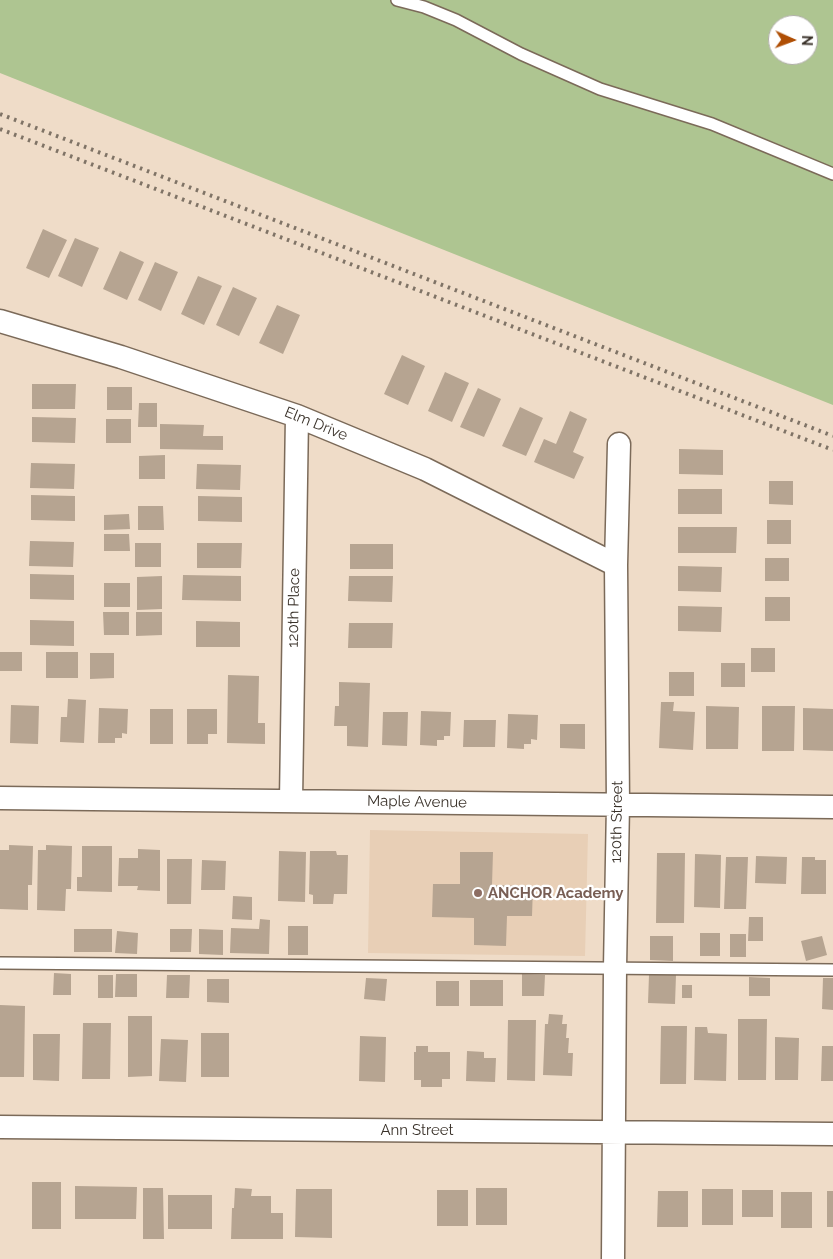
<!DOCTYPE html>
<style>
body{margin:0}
#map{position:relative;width:833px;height:1259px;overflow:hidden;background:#efdcc8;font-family:Raleway,sans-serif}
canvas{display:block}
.north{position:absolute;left:768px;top:15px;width:50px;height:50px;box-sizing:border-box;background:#fff;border:1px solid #b0adaa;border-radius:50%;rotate:92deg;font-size:14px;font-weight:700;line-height:20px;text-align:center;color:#3a322a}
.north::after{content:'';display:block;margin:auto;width:18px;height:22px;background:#af4f05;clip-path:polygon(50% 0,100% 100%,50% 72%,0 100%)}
</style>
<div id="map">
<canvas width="833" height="1259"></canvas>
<div class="north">N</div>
</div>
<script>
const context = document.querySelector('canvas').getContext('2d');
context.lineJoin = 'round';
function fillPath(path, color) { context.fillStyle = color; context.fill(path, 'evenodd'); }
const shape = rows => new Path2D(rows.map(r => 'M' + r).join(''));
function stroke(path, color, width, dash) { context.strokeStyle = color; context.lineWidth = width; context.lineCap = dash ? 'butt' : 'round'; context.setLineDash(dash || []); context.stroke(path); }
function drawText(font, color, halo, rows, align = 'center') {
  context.font = font + ' Raleway,sans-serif'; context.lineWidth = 4.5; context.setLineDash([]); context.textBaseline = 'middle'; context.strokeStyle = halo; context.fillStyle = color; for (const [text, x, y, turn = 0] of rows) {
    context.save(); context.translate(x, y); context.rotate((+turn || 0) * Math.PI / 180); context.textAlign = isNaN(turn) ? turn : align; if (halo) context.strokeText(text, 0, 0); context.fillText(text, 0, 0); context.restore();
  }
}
fillPath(shape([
 [370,830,588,834,585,956,368,953]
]), '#e8cfb6');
fillPath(shape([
 [0,0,833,0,833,405,0,73],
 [778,25,808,25,808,55,778,55]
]), '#aec591');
fillPath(shape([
 [43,229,67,240,49,278,26,268],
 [75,238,99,248,82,287,58,276],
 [120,251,144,262,127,300,103,289],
 [155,262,178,272,161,311,138,300],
 [198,276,222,286,204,325,181,314],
 [233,287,257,298,239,336,216,325],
 [277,305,300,315,283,354,259,343],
 [402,355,425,366,408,405,384,394],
 [445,372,469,383,452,422,428,411],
 [32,384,76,384,75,409,32,409],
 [107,387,132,387,132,410,107,410],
 [478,388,501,399,484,437,460,427],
 [139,403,157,403,157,427,138,427],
 [520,407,543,418,526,456,502,446],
 [570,411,587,419,573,452,584,457,574,479,534,462,544,439,556,444],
 [32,417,76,418,75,443,32,442],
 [106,419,131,419,131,443,106,443],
 [160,424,204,425,203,436,223,436,223,450,160,449],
 [679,449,723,450,723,475,679,474],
 [165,455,165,479,139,479,139,456],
 [31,463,75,464,74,489,30,488],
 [197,464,241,465,240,490,196,489],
 [769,481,793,481,793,505,769,504],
 [678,489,722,489,722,514,678,514],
 [31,495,75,496,75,521,31,520],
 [198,496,242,497,242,522,198,521],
 [138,506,163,506,164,530,138,530],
 [129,514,130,529,104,530,104,515],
 [767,520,791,520,791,544,767,544],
 [678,527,737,527,736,553,678,553],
 [104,534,129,534,130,551,104,551],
 [30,541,74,542,73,567,29,566],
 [135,543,161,543,161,567,135,567],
 [197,543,242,543,241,568,197,568],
 [350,544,393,544,393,569,350,569],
 [765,558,789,558,789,581,765,581],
 [678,566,722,567,721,592,678,591],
 [30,574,74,575,74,600,30,599],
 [183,575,241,576,241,601,182,600],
 [162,576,162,609,137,610,137,577],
 [349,576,393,576,392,602,348,601],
 [104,583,130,583,130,607,104,607],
 [765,597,790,597,790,621,765,621],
 [678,606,722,607,721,632,678,631],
 [103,612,129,612,129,635,104,635],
 [136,612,162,612,162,635,136,636],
 [30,620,74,621,74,646,30,645],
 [196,621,240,622,240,647,196,647],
 [349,623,393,623,392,648,348,648],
 [751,648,775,648,775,672,751,672],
 [0,652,22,652,22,671,0,671],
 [46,652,78,652,78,678,46,678],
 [90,653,114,653,114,678,90,679],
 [721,663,745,663,745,687,721,687],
 [669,672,694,672,694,696,669,696],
 [228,675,259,676,258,723,265,723,265,744,227,743],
 [339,682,370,683,368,747,347,746,347,726,334,726,335,706,339,706],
 [68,699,86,700,84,743,60,742,61,717,67,717],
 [661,702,674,702,673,711,695,712,693,750,659,748],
 [11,705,39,706,38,744,10,743],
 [706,706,739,707,738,749,706,749],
 [762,706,795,706,794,751,762,751],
 [99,708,128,709,127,734,122,733,122,738,115,738,115,743,98,743],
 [803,708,833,709,833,751,803,750],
 [150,709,173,709,173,744,150,744],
 [187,709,217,709,217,734,208,734,208,744,187,744],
 [421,711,451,712,450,736,444,736,444,740,437,740,437,746,420,745],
 [383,712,408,712,407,746,382,745],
 [508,714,538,715,537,740,531,739,531,744,524,744,524,749,507,748],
 [464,720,496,720,495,747,463,747],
 [560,724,585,724,585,749,560,748],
 [9,845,33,846,32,885,28,885,28,910,0,909,0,850,9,850],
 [46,845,72,846,71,889,66,889,65,911,37,910,38,850,46,850],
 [82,846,112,846,112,892,77,891,77,877,82,877],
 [138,849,160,850,160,891,137,890,138,886,118,886,119,858,138,858],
 [279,851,306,852,305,902,278,901],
 [310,851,336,851,337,855,348,855,347,894,334,894,333,904,313,904,313,895,309,894],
 [460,852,493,852,492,885,533,886,532,916,507,916,506,946,474,945,474,918,432,917,433,884,460,884],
 [657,853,685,853,684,923,656,923],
 [695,854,721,855,720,908,694,907],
 [756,856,787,857,786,884,755,883],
 [726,857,748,857,746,909,724,909],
 [802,857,815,857,815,860,826,860,826,894,801,894],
 [167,859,192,859,191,904,167,904],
 [202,860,226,861,225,890,201,890],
 [233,896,252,897,252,920,232,919],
 [749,917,763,917,763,941,748,941],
 [260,919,270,920,269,954,230,953,231,928,259,929],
 [288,926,308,926,308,955,288,955],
 [74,929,112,929,112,952,74,952],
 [170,929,192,929,191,952,170,952],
 [199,929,223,930,223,955,199,954],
 [117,931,138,933,137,954,115,953],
 [700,933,720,933,720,956,700,956],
 [730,934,746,934,746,957,730,957],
 [650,936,673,936,673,961,650,960],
 [822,936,827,955,806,961,801,941],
 [54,973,71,974,71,995,53,995],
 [116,974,137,974,137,997,115,997],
 [522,974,545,975,544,996,522,996],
 [98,975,113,975,113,998,98,998],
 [167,975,190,975,189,998,166,998],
 [649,975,676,975,675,1004,648,1003],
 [749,977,770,978,770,996,749,996],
 [366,978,387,979,385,1001,364,999],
 [823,978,833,978,833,1010,822,1009],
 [207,979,229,979,229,1003,207,1002],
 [470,980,503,980,503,1006,470,1006],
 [436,981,459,981,459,1006,436,1006],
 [682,985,692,985,692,998,682,998],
 [0,1005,25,1006,24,1077,0,1077],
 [549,1014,563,1015,562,1024,567,1024,566,1038,569,1038,568,1053,573,1053,572,1076,543,1075,545,1024,548,1024],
 [128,1016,152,1016,152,1076,128,1077],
 [738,1019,767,1019,766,1080,738,1080],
 [508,1020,536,1020,535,1081,507,1080],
 [83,1023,111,1023,110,1079,82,1079],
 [661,1026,687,1026,686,1084,660,1084],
 [695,1027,707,1027,708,1033,727,1034,726,1081,694,1080],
 [201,1033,229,1033,229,1077,201,1077],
 [33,1034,60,1034,59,1081,33,1080],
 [360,1036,386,1037,385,1082,359,1081],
 [775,1037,799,1038,798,1080,775,1080],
 [161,1039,188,1040,186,1082,159,1081],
 [416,1046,428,1046,428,1052,450,1052,450,1079,442,1079,442,1087,421,1087,421,1080,414,1080,414,1052,416,1052],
 [822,1046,833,1046,833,1081,821,1081],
 [467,1051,484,1052,484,1058,496,1058,495,1082,466,1081],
 [32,1182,61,1182,61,1229,32,1229],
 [75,1186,137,1187,136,1219,75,1219],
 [143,1188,163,1188,164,1239,143,1239],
 [235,1188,252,1189,251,1196,271,1196,271,1213,283,1213,283,1239,231,1239,232,1208,234,1208],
 [476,1188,507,1188,507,1225,476,1225],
 [296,1189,332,1189,332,1238,295,1237],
 [702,1189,733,1189,733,1225,702,1225],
 [437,1190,468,1190,468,1226,437,1226],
 [742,1190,773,1190,773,1217,742,1217],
 [658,1191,688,1191,688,1227,657,1227],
 [827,1191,833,1191,833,1227,827,1227],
 [781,1192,812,1192,812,1228,781,1228],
 [168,1195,212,1195,212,1229,168,1229]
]), '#b6a491');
const service = shape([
 [397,0,424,7,456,20,521,54,600,89,712,124,833,174],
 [0,963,833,970]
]);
const minor = shape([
 [0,321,121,357,297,416,425,469,616,565],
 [0,798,833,807],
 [291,800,297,416],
 [0,1127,833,1134],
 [613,1259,615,968,618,804,616,565,619,444]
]);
stroke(service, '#7b6a59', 14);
stroke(minor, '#7b6a59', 25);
stroke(service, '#fff', 11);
stroke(minor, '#fff', 22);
stroke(shape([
 [0,114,833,436],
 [0,129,833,450]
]), '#7f7366', 4, [2.5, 5]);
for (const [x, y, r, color] of [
 [478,893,5,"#8d6e63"]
]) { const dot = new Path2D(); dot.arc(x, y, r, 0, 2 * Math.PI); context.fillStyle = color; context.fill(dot); stroke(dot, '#fff', 2); }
drawText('15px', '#3a322a', '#fff', [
 ["Elm Drive",316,424,22],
 ["120th Place",294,608,-89],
 ["Maple Avenue",417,802,1],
 ["120th Street",617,822,-89],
 ["Ann Street",417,1130]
]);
drawText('bold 15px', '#785e54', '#fff', [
 ["ANCHOR Academy",488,893]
], 'left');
</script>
